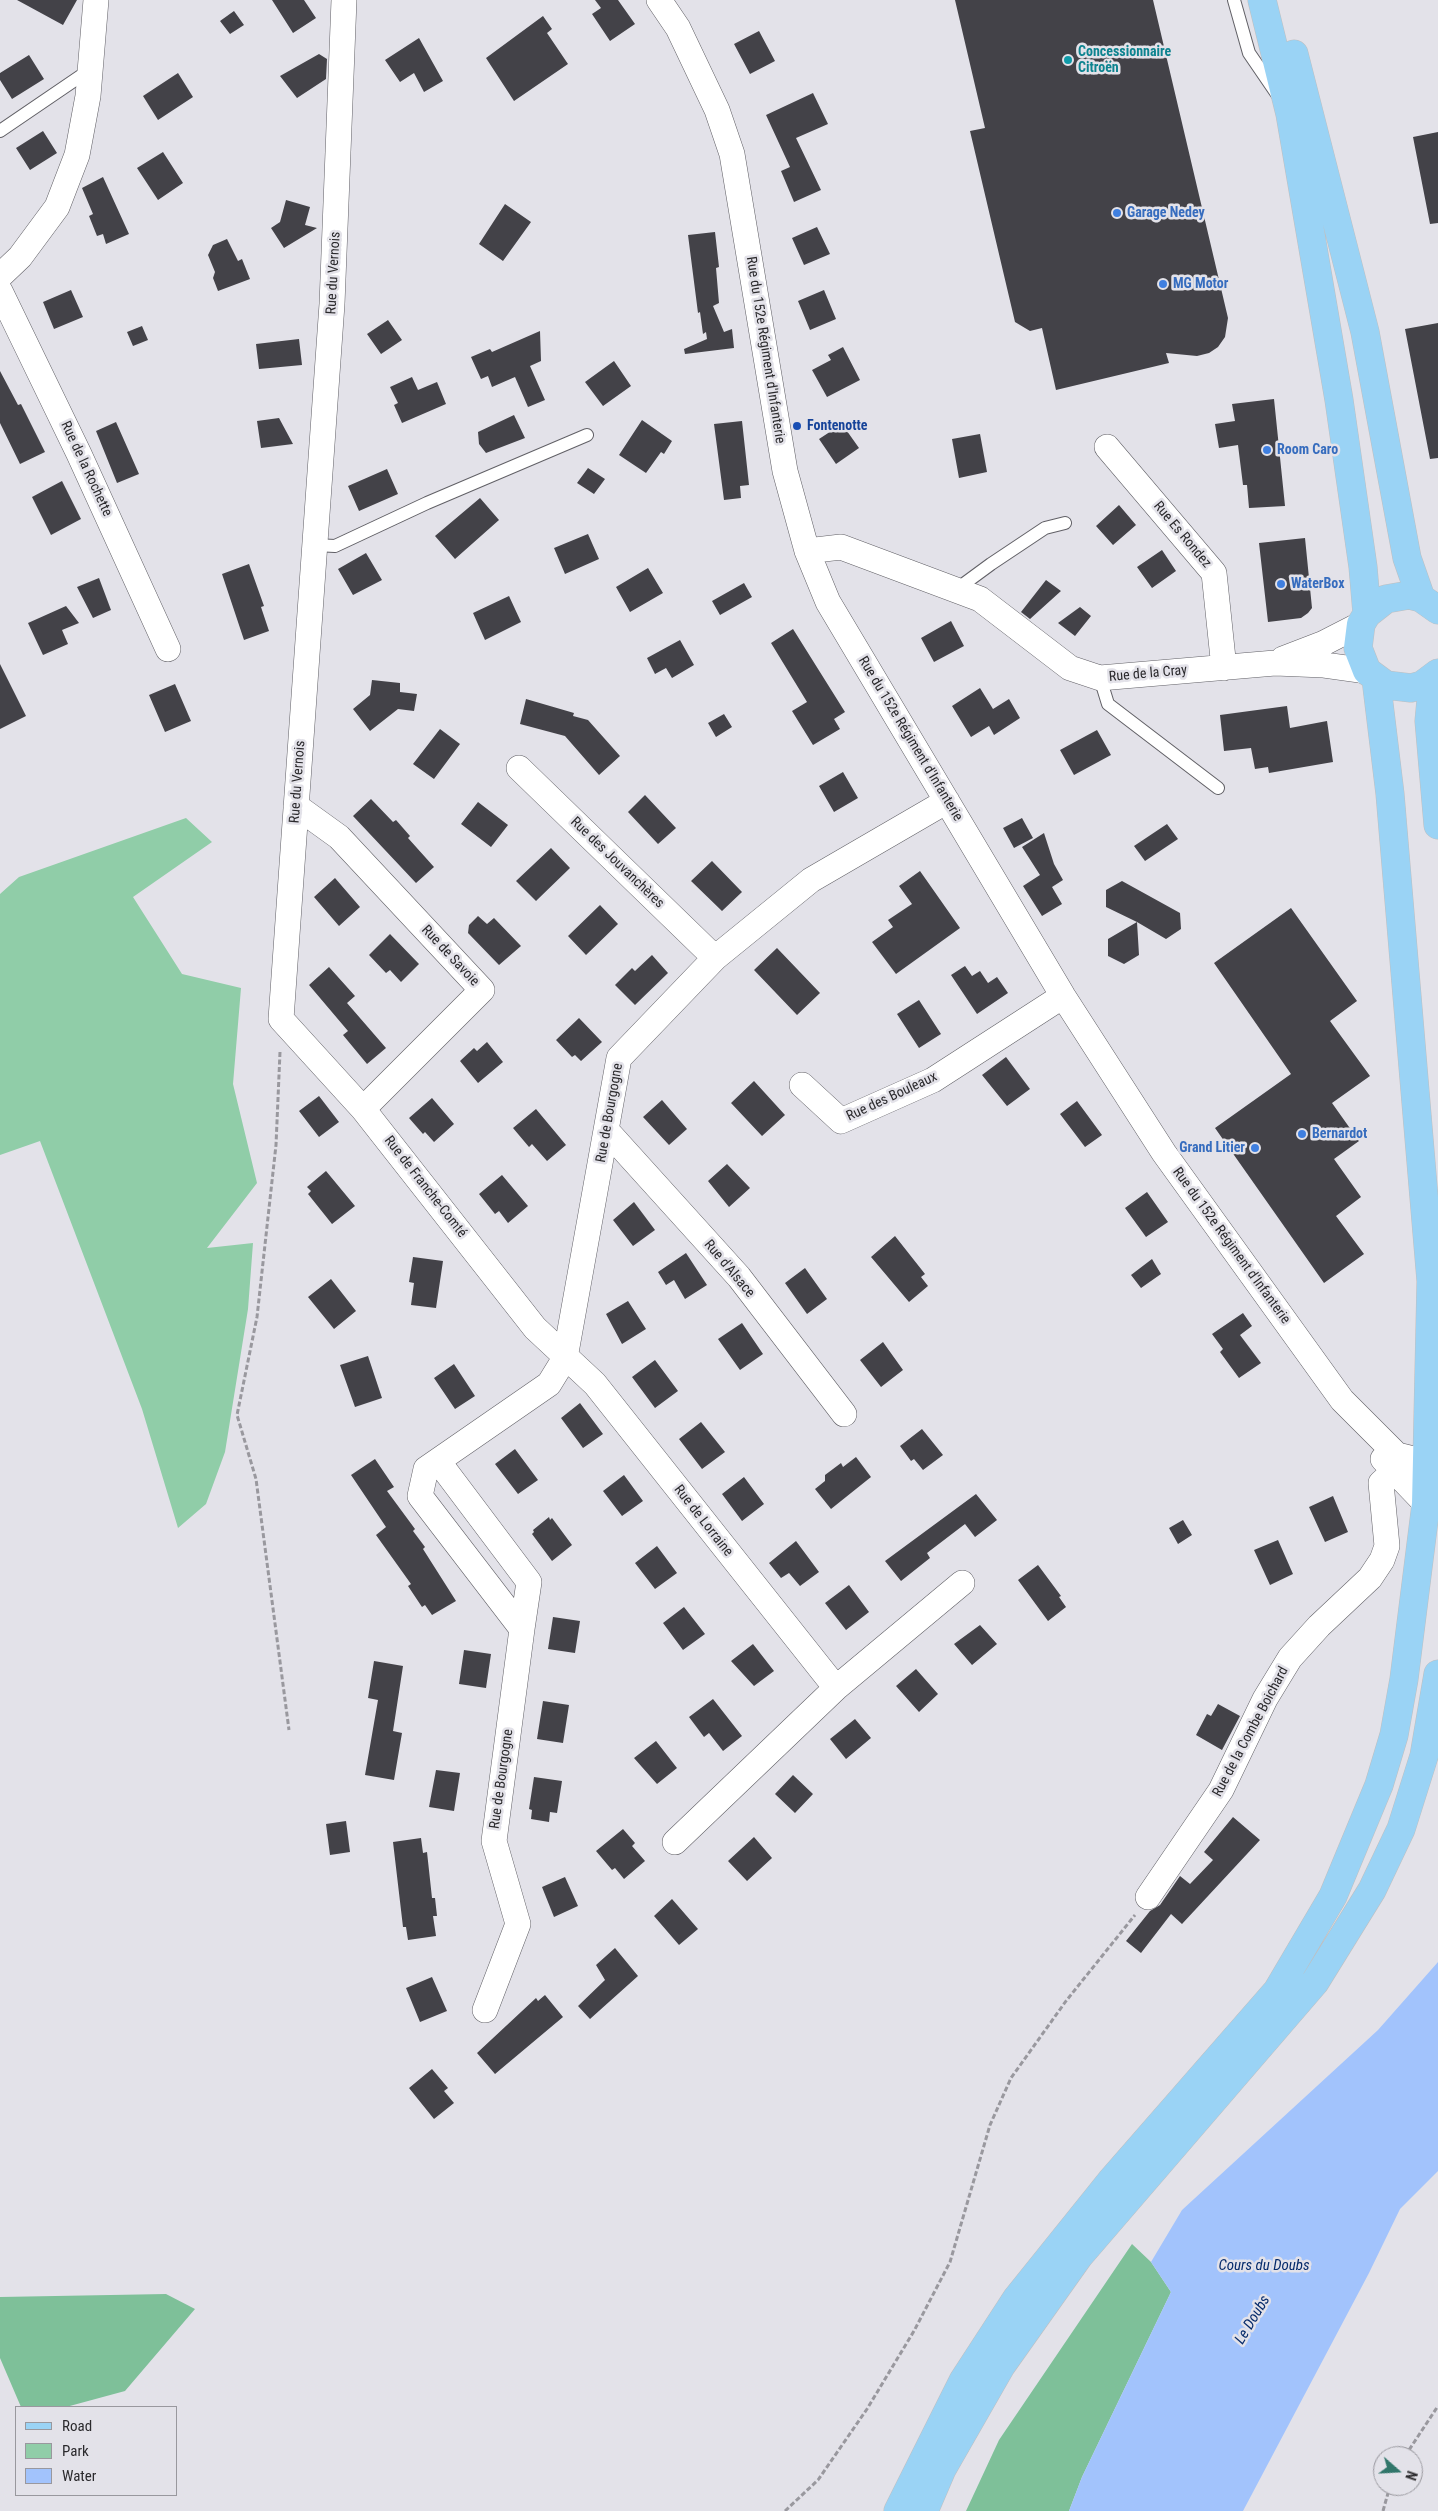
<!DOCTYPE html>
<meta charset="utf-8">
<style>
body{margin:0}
#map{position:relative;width:1438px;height:2511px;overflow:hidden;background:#e3e2e9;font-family:"Roboto Condensed",sans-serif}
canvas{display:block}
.legend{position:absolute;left:15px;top:2406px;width:162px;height:90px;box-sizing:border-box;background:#e3e2e9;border:1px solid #99989e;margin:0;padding:6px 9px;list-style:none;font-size:15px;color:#2b2a2d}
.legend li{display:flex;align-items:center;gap:10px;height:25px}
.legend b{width:25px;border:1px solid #99989e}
.north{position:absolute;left:1373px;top:2446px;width:50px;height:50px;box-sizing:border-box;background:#e3e2e9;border:1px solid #99989e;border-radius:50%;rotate:109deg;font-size:14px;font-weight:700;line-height:20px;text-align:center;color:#2b2a2d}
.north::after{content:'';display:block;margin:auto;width:18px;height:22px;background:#31766a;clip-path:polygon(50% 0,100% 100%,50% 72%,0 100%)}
</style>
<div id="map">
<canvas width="1438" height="2511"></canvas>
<ul class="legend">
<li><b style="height:6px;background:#9ad3f5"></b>Road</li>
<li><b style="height:14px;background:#90cda8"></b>Park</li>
<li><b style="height:14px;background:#a2c3fc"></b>Water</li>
</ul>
<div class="north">N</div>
</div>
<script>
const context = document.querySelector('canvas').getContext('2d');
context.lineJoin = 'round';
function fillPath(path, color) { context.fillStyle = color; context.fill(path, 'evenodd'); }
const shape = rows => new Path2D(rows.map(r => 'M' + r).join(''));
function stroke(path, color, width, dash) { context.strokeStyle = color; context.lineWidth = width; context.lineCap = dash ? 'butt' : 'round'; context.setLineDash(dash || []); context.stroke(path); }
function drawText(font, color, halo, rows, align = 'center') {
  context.font = font + ' "Roboto Condensed",sans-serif'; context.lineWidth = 5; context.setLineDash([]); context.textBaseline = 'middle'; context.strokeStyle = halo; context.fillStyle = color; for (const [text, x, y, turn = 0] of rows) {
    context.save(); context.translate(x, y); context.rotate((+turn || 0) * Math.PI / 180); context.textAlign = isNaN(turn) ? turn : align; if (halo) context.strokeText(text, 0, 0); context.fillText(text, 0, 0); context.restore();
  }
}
fillPath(shape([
 [186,818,212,842,133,897,182,974,241,988,233,1084,257,1183,207,1248,253,1243,248,1309,225,1452,206,1504,178,1528,142,1409,40,1141,0,1155,0,894,19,877]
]), '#90cda8');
fillPath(shape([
 [1132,2244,1151,2262,1171,2292,1082,2477,1069,2511,966,2511,999,2440],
 [166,2294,195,2309,125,2391,66,2407,21,2407,0,2358,0,2297]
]), '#7ec099');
fillPath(shape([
 [1438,1962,1438,2171,1400,2209,1369,2273,1243,2511,1069,2511,1082,2477,1171,2292,1151,2262,1182,2210,1378,2030]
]), '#a2c3fc');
fillPath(shape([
 [17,0,77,0,63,25],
 [272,0,304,0,316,18,293,33],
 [595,0,618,0,635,24,610,41,592,14,601,8],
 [955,0,1153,0,1228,318,1225,337,1218,347,1209,353,1197,356,1166,353,1169,363,1056,390,1042,328,1030,331,1015,322,970,131,985,128],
 [234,11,244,25,230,34,220,21],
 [543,16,552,29,547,33,568,64,514,101,486,58],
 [759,31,775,61,750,74,734,44],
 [419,38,443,81,424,92,414,73,400,82,385,60],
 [319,54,327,59,326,79,297,98,280,76],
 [29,55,44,79,12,99,0,80,0,73],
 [178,73,193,97,158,120,143,96],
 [813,93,828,124,796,138,821,190,794,202,781,171,790,167,766,115],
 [43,131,57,153,30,170,16,148],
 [1438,132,1438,223,1430,224,1413,137],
 [163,152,183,183,158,200,137,168],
 [103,177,129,234,106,244,103,234,97,236,89,216,93,214,82,188],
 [286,200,310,207,305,225,317,228,284,248,271,228,280,222],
 [505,204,531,222,503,261,479,244],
 [817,227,830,254,804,265,792,238],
 [715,232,719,267,716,268,719,303,713,306,724,332,732,329,734,348,685,354,684,349,707,339,706,332,703,334,700,312,698,313,688,235],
 [227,239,238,261,242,259,250,279,218,291,213,278,215,272,208,255,213,245],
 [71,290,83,317,54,329,43,302],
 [824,290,836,319,810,330,798,301],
 [388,320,402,340,381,354,367,334],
 [1438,323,1438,458,1430,459,1405,329],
 [142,326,148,340,133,346,127,332],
 [540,331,541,361,530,366,545,400,528,407,515,377,492,387,488,376,481,379,471,357,490,349,492,352],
 [299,339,302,365,259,369,256,344],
 [843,347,860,380,827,397,812,370,831,360,828,355],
 [614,361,631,386,603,406,585,382],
 [0,371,18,405,21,404,45,452,20,464,0,423],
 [412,377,418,390,437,382,446,404,402,423,394,405,398,403,390,387],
 [1274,399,1285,506,1249,508,1247,485,1243,485,1238,445,1219,448,1215,424,1235,421,1232,404],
 [514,415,525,438,486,453,479,444,478,432],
 [279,418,293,444,261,448,257,421],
 [642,420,672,441,664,454,661,452,646,473,619,455],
 [742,421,749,485,740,486,741,498,724,500,714,424],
 [116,422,139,474,117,483,96,431],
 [842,424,859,448,836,464,819,439],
 [980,434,987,472,959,478,952,439],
 [588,468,605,479,594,494,577,483],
 [387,469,398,494,359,511,348,486],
 [62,481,81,519,51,535,32,497],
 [480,498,499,520,455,559,435,536],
 [1119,505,1136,525,1113,545,1096,526],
 [588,534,599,559,565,574,554,548],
 [1305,538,1312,608,1308,613,1301,618,1268,622,1259,543],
 [1162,550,1176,571,1152,588,1137,567],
 [366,553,382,580,353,595,338,569],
 [249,564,264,606,261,607,269,631,244,640,222,574],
 [648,568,663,593,630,612,616,587],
 [99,578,111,610,93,618,77,587],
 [1046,580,1061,591,1030,619,1021,612],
 [744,583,752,597,720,615,712,601],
 [509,596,521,622,485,640,473,613],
 [66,606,79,623,62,630,68,644,43,655,28,623],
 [1080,607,1091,616,1075,636,1058,623],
 [951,621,964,646,934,662,921,638],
 [793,629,845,712,834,719,840,729,813,745,792,711,807,702,771,643],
 [680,640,694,665,672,678,666,668,655,674,647,658],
 [0,664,26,716,0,729],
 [372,680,400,683,400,692,417,694,414,711,398,709,370,731,353,709,370,695],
 [175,684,191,721,165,732,149,695],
 [980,688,993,709,1009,699,1020,718,994,735,989,726,971,737,952,706],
 [526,699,574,713,573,716,588,720,620,756,599,775,565,736,520,724],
 [1287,706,1290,728,1327,721,1333,762,1269,773,1268,767,1255,769,1251,748,1224,751,1220,715],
 [724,714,732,727,716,737,708,723],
 [440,729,460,744,434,779,413,764],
 [1097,730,1111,755,1074,775,1060,750],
 [843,772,858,798,834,812,819,786],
 [645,795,676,828,658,844,628,812],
 [371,799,393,822,396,820,410,836,408,838,434,867,416,883,353,816],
 [478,802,508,825,491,847,461,824],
 [1022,818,1033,838,1014,848,1003,828],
 [1167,824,1178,839,1145,861,1134,846],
 [1044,833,1054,864,1063,880,1052,887,1062,904,1042,916,1023,886,1040,875,1022,847],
 [551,848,570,868,536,901,516,881],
 [712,861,742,892,722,911,691,881],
 [920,871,960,928,896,974,872,942,893,927,888,920,912,904,899,886],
 [335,878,360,907,339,926,314,897],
 [1122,881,1180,913,1181,929,1166,939,1137,922,1139,955,1124,964,1108,956,1108,939,1137,922,1106,907,1106,890],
 [600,905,618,924,586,955,568,936],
 [1291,908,1357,1001,1330,1021,1370,1076,1332,1103,1359,1141,1334,1159,1361,1197,1336,1216,1364,1254,1324,1283,1215,1128,1291,1074,1214,963],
 [478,916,487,924,494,918,521,946,499,965,468,933,469,925],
 [390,934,419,964,401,982,390,970,386,973,369,955],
 [777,948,820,993,797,1015,754,970],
 [652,955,668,973,635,1005,615,985,632,968,635,971],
 [965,966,972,976,980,971,988,983,997,977,1008,993,977,1014,951,975],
 [329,967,355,996,347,1003,386,1048,367,1064,343,1035,348,1031,309,985],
 [919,1000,941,1034,919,1048,897,1014],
 [579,1018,602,1042,581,1061,575,1055,572,1057,556,1040],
 [487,1042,503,1062,478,1083,460,1061,474,1048,477,1051],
 [1006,1057,1030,1089,1007,1106,982,1075],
 [754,1081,785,1115,762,1136,731,1103],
 [319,1096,339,1122,319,1137,299,1111],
 [432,1098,454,1124,434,1142,425,1132,423,1134,409,1118],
 [662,1100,687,1129,669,1145,643,1117],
 [1077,1101,1102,1135,1085,1147,1060,1114],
 [536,1109,566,1145,547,1161,532,1144,529,1147,513,1128],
 [727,1164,750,1188,729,1207,708,1181],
 [326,1171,355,1206,332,1224,308,1194,311,1191,307,1187],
 [502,1175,528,1206,508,1223,499,1211,495,1214,479,1194],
 [1147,1192,1168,1222,1146,1237,1125,1208],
 [634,1202,655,1230,633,1246,613,1220],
 [895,1236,925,1274,921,1277,928,1286,909,1302,871,1257],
 [686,1253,707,1285,685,1299,674,1280,666,1285,658,1272],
 [413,1257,443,1261,436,1308,411,1305,414,1283,409,1282],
 [1152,1259,1161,1274,1141,1288,1131,1275],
 [805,1268,827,1299,807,1314,785,1283],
 [331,1279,356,1311,334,1329,308,1297],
 [628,1301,646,1329,622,1344,606,1314],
 [1243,1313,1252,1326,1240,1335,1261,1363,1239,1378,1220,1352,1223,1349,1212,1334],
 [742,1323,763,1354,740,1370,718,1339],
 [883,1342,903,1370,881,1387,860,1360],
 [368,1356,382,1398,355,1407,340,1365],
 [655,1360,678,1391,655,1408,632,1377],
 [454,1364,475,1396,455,1409,434,1378],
 [580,1403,603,1434,583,1448,561,1418],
 [701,1422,725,1452,702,1469,679,1439],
 [922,1429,943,1455,923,1470,914,1459,911,1461,900,1446],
 [515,1449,538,1480,518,1494,495,1464],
 [856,1457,871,1477,831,1509,815,1489,825,1481,825,1475,841,1463,843,1467],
 [375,1459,394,1487,387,1491,415,1529,413,1531,425,1547,423,1549,456,1601,432,1615,425,1605,422,1607,408,1586,411,1584,376,1535,386,1527,351,1475],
 [624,1475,643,1501,622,1516,603,1491],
 [744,1477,764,1504,742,1521,722,1494],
 [976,1494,997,1520,975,1537,965,1524,927,1553,930,1558,901,1581,885,1561],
 [1333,1496,1348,1532,1325,1542,1309,1507],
 [549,1517,550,1520,552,1518,572,1545,552,1561,532,1534,534,1532,533,1530],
 [1183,1520,1192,1535,1178,1544,1169,1528],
 [1278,1540,1293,1574,1270,1585,1254,1550],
 [796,1541,819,1572,800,1586,789,1573,781,1578,769,1563],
 [657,1546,677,1573,655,1589,635,1563],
 [1038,1565,1061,1596,1059,1597,1066,1607,1048,1621,1018,1580],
 [849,1585,869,1612,846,1630,825,1603],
 [684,1607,705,1634,683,1650,663,1623],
 [553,1617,580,1621,575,1653,548,1649],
 [980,1625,997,1644,972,1665,954,1644],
 [753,1644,774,1671,754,1686,731,1661],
 [464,1650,491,1654,486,1688,459,1684],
 [374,1661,403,1666,393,1731,402,1733,394,1780,365,1775,378,1700,368,1698],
 [916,1669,938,1694,919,1712,896,1686],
 [713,1699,742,1736,723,1751,709,1733,704,1737,689,1717],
 [543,1701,569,1705,563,1743,537,1739],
 [1218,1704,1240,1716,1222,1750,1196,1735,1207,1714,1211,1716],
 [855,1719,871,1738,846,1759,830,1739],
 [656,1741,677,1768,657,1784,634,1758],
 [436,1770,460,1773,454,1811,429,1807],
 [793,1775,813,1794,795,1813,775,1794],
 [534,1777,562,1781,557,1813,550,1812,549,1822,531,1819,532,1810,529,1809],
 [1233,1817,1260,1840,1182,1924,1171,1914,1141,1953,1126,1941,1150,1911,1160,1905,1180,1876,1190,1884,1213,1860,1204,1852],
 [346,1821,350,1852,330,1855,326,1824],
 [623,1829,635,1843,632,1846,645,1861,624,1879,615,1868,612,1870,596,1851],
 [754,1837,772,1858,747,1881,728,1861],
 [421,1838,423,1853,427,1852,432,1898,435,1898,437,1916,433,1916,436,1936,408,1940,406,1927,403,1927,393,1842],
 [565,1877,578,1906,554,1917,542,1887],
 [672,1899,698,1929,679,1945,654,1916],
 [615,1948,638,1976,590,2019,578,2006,605,1980,596,1965],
 [432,1977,447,2011,420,2022,406,1988],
 [545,1995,563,2017,495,2074,477,2053,536,1998,538,2001],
 [432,2069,448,2088,444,2091,454,2103,434,2119,409,2088]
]), '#434248');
const service = shape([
 [1234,0,1249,53,1277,94],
 [0,131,91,69],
 [315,545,335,546,427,503,587,435],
 [957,589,991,564,1045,528,1065,523],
 [1100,678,1108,704,1218,788]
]);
const minor = shape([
 [344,0,332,304,281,1019,363,1109,535,1328,595,1384,836,1688,962,1583],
 [659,0,678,28,717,110,732,154,785,471,807,551,828,602,1063,996,1164,1153,1342,1400,1397,1455,1438,1465],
 [0,276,20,257,57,207,77,155,88,96,96,0],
 [0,291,79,454,168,649],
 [1107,447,1214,573,1224,668],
 [807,551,841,547,980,599,1070,668,1100,678,1275,663,1324,665,1367,671],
 [1283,659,1322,644,1361,624],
 [519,768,715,958],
 [296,806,339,837,482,990,363,1109],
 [802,1085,841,1121,933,1080,1063,996],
 [607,1131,739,1277,844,1414],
 [1383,1459,1426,1504],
 [438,1461,529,1582,522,1629],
 [675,1842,836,1688],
 [1148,1897,1221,1790,1265,1699,1290,1658,1319,1626,1370,1578,1382,1560,1387,1546,1381,1483,1394,1471],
 [485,2010,518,1924,494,1841,522,1629,420,1496,426,1469,549,1384,565,1358,619,1058,715,958,811,880,947,801]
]);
const primary = shape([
 [1262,0,1290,114,1339,400,1363,567,1367,614],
 [1294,54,1365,332,1407,558,1421,598],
 [1438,610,1421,598,1409,595,1386,599,1367,614,1361,624,1358,648,1367,671,1386,685,1411,688,1422,685,1438,673],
 [1433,678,1429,721,1438,825],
 [898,2511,963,2381,1017,2298,1111,2181,1277,1991,1333,1896,1379,1785,1394,1735,1404,1679,1426,1504,1431,1281,1390,794,1376,679],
 [924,2511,942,2469,1001,2366,1079,2256,1315,1982,1372,1890,1401,1829,1424,1756,1438,1674]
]);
stroke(service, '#616066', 14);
stroke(minor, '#616066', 26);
stroke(primary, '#bfbfc0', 29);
stroke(shape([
 [280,1052,276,1145,257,1317,237,1415,256,1479,289,1730],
 [1405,2456,1438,2406],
 [785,2511,818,2480,867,2409,914,2331,950,2262,990,2125,1011,2078,1066,2001,1135,1915],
 [1383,2511,1390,2486]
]), '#99989e', 3, [5, 2.5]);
stroke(service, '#fff', 12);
stroke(minor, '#fff', 25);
stroke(primary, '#9ad3f5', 28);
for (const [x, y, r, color] of [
 [1068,60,5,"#0f9aa8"],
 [1117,213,5,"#3f7fe0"],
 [1163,284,5,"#3f7fe0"],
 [797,426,5,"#1a4fb4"],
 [1267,450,5,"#3f7fe0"],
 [1281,584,5,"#3f7fe0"],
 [1302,1134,5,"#3f7fe0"],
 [1255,1148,5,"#3f7fe0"]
]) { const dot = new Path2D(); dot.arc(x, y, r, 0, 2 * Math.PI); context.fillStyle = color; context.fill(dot); stroke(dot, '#e3e2e9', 2); }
drawText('bold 14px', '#0d838f', '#e3e2e9', [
 ["Concessionnaire",1078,52],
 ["Citroën",1078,68]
], 'left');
drawText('bold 14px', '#366cbe', '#e3e2e9', [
 ["Garage Nedey",1127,213],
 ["MG Motor",1173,284],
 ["Room Caro",1277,450],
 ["WaterBox",1291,584],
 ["Bernardot",1312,1134],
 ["Grand Litier",1245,1148,"right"]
], 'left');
drawText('14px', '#2b2a2d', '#e3e2e9', [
 ["Rue du Vernois",334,273,-87],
 ["Rue du 152e Régiment d'Infanterie",765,350,81],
 ["Rue de la Rochette",86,469,65],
 ["Rue Es Rondez",1182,535,50],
 ["Rue de la Cray",1148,674,-5],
 ["Rue du 152e Régiment d'Infanterie",910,739,59],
 ["Rue du Vernois",298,782,-86],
 ["Rue des Jouvanchères",617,863,44],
 ["Rue de Savoie",450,956,47],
 ["Rue des Bouleaux",892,1097,-25],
 ["Rue de Bourgogne",610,1113,-80],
 ["Rue de Franche-Comté",425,1187,52],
 ["Rue du 152e Régiment d'Infanterie",1231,1246,54],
 ["Rue d'Alsace",729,1269,50],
 ["Rue de Lorraine",703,1521,52],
 ["Rue de la Combe Boichard",1251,1732,-62],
 ["Rue de Bourgogne",502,1779,-82]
]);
drawText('bold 14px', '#164399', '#e3e2e9', [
 ["Fontenotte",807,426]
], 'left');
drawText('italic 15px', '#062b6b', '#e3e2e9', [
 ["Cours du Doubs",1264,2266],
 ["Le Doubs",1253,2320,-59]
]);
</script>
